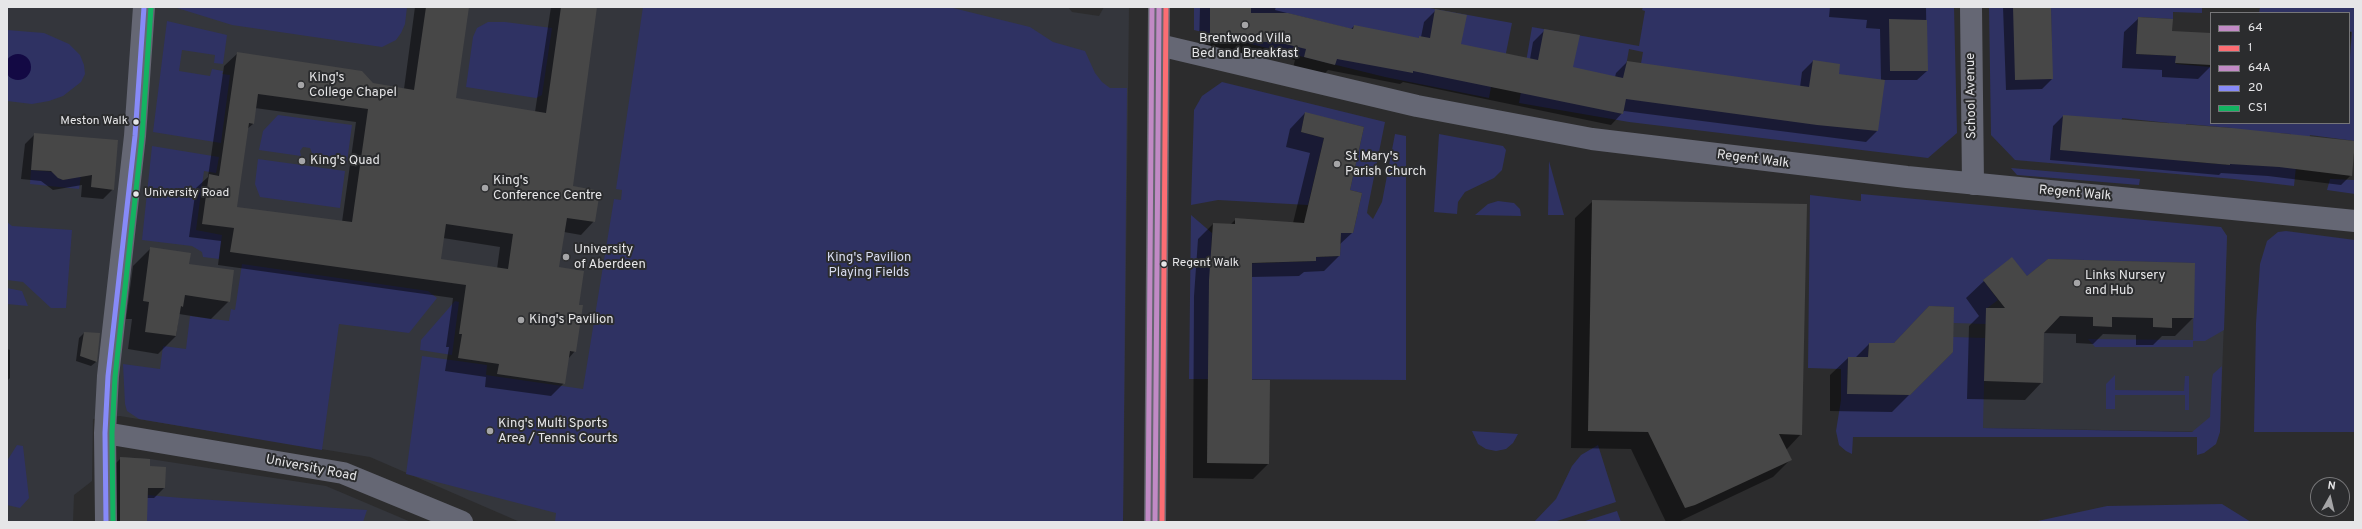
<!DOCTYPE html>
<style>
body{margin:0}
#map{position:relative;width:2362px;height:529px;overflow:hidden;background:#2c2c2d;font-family:Overpass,sans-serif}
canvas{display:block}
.frame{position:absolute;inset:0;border:8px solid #e6e6e8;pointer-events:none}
.legend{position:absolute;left:2210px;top:12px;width:140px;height:112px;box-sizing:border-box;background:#2b2c2e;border:1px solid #767678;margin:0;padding:5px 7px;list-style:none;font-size:12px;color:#e6e6e8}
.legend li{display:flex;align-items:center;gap:8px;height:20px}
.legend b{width:20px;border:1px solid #767678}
.north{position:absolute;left:2310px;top:477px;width:40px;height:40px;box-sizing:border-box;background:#2b2c2e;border:1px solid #767678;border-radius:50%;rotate:8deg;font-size:11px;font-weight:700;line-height:16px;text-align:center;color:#e6e6e8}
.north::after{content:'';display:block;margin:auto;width:14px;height:18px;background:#a5a5a7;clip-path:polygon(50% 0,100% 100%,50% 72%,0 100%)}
</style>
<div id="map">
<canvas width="2362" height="529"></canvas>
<div class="frame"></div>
<ul class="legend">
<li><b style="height:5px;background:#c18ac5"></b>64</li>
<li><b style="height:5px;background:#fc6d73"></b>1</li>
<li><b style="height:5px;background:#c18ac5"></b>64A</li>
<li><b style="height:5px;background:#878af8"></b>20</li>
<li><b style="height:5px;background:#13b361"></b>CS1</li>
</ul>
<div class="north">N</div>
</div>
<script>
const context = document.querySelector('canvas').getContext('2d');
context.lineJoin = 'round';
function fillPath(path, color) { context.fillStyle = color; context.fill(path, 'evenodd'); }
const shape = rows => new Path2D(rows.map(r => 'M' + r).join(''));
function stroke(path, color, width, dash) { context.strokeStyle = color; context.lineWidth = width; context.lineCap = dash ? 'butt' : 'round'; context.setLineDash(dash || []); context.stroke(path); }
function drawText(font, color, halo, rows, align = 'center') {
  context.font = font + ' Overpass,sans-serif'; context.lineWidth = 4; context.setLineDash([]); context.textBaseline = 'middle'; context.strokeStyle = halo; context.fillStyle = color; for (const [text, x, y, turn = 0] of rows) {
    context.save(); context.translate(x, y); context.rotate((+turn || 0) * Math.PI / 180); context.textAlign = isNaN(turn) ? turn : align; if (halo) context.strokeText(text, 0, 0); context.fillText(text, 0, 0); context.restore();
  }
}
fillPath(shape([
 [7,7,1068,7,1072,12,1099,16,1104,7,1129,7,1123,522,520,522,370,457,120,416,93,419,92,481,74,495,73,522,7,522],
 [2221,227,2227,236,2220,432,1982,428,1983,420,1847,394,1848,357,1868,357,1869,343,1894,343,1966,238],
 [120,457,150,459,326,486,411,522,120,522]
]), '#34363c');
fillPath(shape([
 [174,7,407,7,405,24,401,33,396,40,382,47,232,25],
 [643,7,949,7,1030,27,1053,42,1085,51,1095,73,1102,82,1110,88,1127,88,1123,522,555,522,556,513,406,474,422,356,487,365,486,375,583,389,614,199,621,200,622,190,616,189],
 [1194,7,1424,7,1512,23,1499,88,1491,87,1489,98,1385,77,1194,30],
 [1643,7,1954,7,1957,133,1928,158,1629,122,1519,103,1532,27,1639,46,1645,11,1642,10],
 [1629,49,1643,52,1640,69,1626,66],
 [1989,7,2202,7,2202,13,2173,12,2173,19,2138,17,2136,54,2176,56,2176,64,2211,67,2211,123,2349,123,2349,69,2352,32,2349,31,2349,13,2259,13,2260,7,2355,7,2355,141,2310,135,2308,148,2298,148,2294,186,2234,179,2015,160,1991,135],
 [2122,118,2169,123,2166,158,2119,154],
 [2186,124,2232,128,2230,165,2184,161],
 [2247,131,2291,134,2288,168],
 [167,21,227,35,223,64,214,63,215,55,182,50,179,71,210,76,212,69,223,71,222,74,230,75,221,143,153,132],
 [488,22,505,22,552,28,542,95,536,98,466,87,473,37,477,28],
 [7,30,44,33,69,44,80,55,84,65,85,74,81,82,63,96,49,101,32,104,7,101],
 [1222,82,1385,122,1368,207,1367,213,1373,219,1382,202,1395,134,1406,136,1406,380,1189,379,1191,215,1212,233,1211,256,1234,264,1315,261,1316,257,1340,256,1341,233,1353,233,1362,193,1350,190,1364,127,1305,113,1301,132,1324,138,1308,205,1218,200,1191,205,1194,110,1202,96],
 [278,115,352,125,347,162,310,157,312,153,310,148,303,147,300,151,301,156,259,150,263,131],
 [1439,134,1503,146,1506,150,1502,170,1494,178,1465,192,1458,202,1457,214,1434,212],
 [152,146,219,157,216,173,204,171,196,230,222,235,219,259,203,257,202,252,192,246,142,240],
 [258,159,345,171,340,208,260,197,255,184],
 [1549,161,1564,215,1548,215],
 [2011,168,2140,179,2139,185,2017,175],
 [31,170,54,172,58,178,63,180,81,175,79,189,30,184],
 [2330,179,2355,180,2355,194,2327,190],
 [1861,194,2221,227,2227,236,2224,330,2205,341,2193,341,2193,347,2095,347,2088,339,2193,340,2194,263,2048,259,2027,276,2012,258,1983,280,1998,300,1986,309,1986,324,1953,323,1953,307,1929,306,1894,343,1869,343,1868,357,1848,357,1847,394,1910,395,1952,353,1953,337,1985,338,1983,428,2192,432,2210,417,2212,379,2213,374,2222,366,2220,432,2216,444,2204,453,2197,455,2197,437,1853,437,1852,454,1846,451,1839,445,1836,431,1841,400,1841,369,1808,368,1810,195,1861,201],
 [1498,201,1514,203,1520,209,1521,216,1475,215,1488,204],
 [7,222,12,226,72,230,66,308,51,308,23,282,7,280],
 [2286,231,2355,240,2355,432,2254,432,2256,323,2260,264,2267,241,2278,232],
 [242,264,428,291,437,298,409,333,339,324,322,450,139,419,127,411,125,404,123,364,160,369,163,346,186,349,190,316,229,321,231,309,235,310],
 [7,288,22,291,28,306,7,304],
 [455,301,459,302,452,355,420,350,421,340],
 [2115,375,2115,390,2184,391,2185,376,2189,376,2189,410,2185,410,2185,395,2115,395,2115,409,2106,409,2106,384],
 [1472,431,1518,434,1513,443,1506,449,1496,451,1486,449,1478,444],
 [17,445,23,446,29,498,20,508,7,505,7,461],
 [1598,445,1616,502,1554,522,1534,522,1556,499,1572,466,1581,455],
 [147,495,182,498,367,510,363,522,147,522],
 [2222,504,2251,522,2033,522,2107,506],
 [1617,511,1621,522,1582,522]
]), '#2f3263');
fillPath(shape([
 '5 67a13 13 0 1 1 26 0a13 13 0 1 1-26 0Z'
]), '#130944');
fillPath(shape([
 [415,7,468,7,455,99,535,112,551,7,596,7,572,187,594,221,581,235,564,232,558,268,578,306,575,351,568,359,564,383,551,396,485,387,486,377,445,371,449,347,446,347,453,298,218,265,221,241,189,237,196,188,208,177,224,66,238,53,373,84,404,89],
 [255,108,356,122,342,222,236,208,247,129,253,124],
 [443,238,500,247,497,269,440,260],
 [1200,7,1276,7,1275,10,1351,29,1354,26,1418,39,1421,37,1424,22,1436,10,1460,45,1530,59,1533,42,1545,30,1572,68,1615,77,1616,73,1627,62,1800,87,1802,72,1813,61,1838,75,1881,81,1880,29,1866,28,1867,20,1829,17,1830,7,1926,7,1927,71,1917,80,1884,80,1877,131,1866,142,1624,111,1611,125,1403,82,1400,84,1328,70,1323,75,1293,68,1295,60,1265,53,1228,53,1199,45],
 [2003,7,2051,7,2052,79,2042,89,2006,90],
 [2139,18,2171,32,2211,34,2211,66,2198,79,2162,77,2162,70,2122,68,2124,32],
 [2349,32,2351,32,2349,60],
 [1305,113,1363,128,1349,190,1352,233,1339,245,1339,256,1324,271,1304,272,1299,276,1251,277,1251,381,1268,464,1253,479,1193,478,1194,296,1198,239,1213,224,1230,225,1236,219,1293,223,1310,153,1286,147,1290,129],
 [2063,116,2232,129,2355,142,2351,175,2341,185,2268,176,2221,173,2219,175,2050,160,2053,126],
 [35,134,113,189,103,199,81,197,82,185,53,190,41,181,21,179,25,144],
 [1593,201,1801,434,1786,450,1791,459,1773,477,1678,522,1666,522,1631,449,1571,448,1575,218],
 [151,248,188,265,229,301,211,319,179,314,176,336,158,354,128,349,132,319,126,319,133,266],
 [2194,264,2193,318,2175,336,2162,336,2153,345,2136,345,2136,335,2103,334,2093,344,2076,343,2076,334,2043,333,2042,382,2025,400,1967,399,1969,326,1979,316,1966,298,1984,281],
 [84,333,96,362,91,366,76,361,79,338],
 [1869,344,1893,344,1952,352,1892,412,1830,411,1830,375,1848,358,1855,358],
 [7,349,10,350,10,378,7,381],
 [121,458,149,467,164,488,154,498,146,498,146,522,111,522,111,468]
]), '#0007');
fillPath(shape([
 [426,7,469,7,456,98,546,113,561,7,597,7,573,186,600,191,595,222,567,218,559,267,584,271,579,305,583,305,576,352,570,351,565,384,497,374,499,364,458,358,462,334,459,334,466,285,230,252,234,228,202,224,209,174,219,176,237,52,362,71,373,83,414,90],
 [258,94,368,109,352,222,237,207,249,123,254,124],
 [446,224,513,234,508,269,441,259],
 [1210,7,1251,7,1251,13,1288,13,1353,29,1354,25,1419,38,1419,36,1430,38,1435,9,1467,15,1461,44,1538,60,1544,29,1580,35,1573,67,1623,78,1627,61,1809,87,1813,60,1840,64,1839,74,1885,80,1878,131,1817,125,1626,99,1623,114,1413,71,1413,73,1337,59,1335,65,1304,57,1306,49,1277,42,1240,42,1210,34],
 [2013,7,2051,7,2053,79,2015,80],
 [2138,17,2173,19,2172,31,2211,33,2211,65,2175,63,2176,56,2136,54],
 [1889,19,1927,20,1928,71,1890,71],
 [1305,112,1364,127,1350,190,1362,193,1353,233,1341,233,1340,256,1316,257,1316,261,1252,263,1252,380,1270,380,1269,464,1207,463,1209,280,1213,223,1235,224,1235,218,1304,223,1324,138,1301,132],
 [2063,115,2232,128,2355,141,2352,176,2279,167,2230,164,2230,165,2060,150],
 [34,133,118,140,114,190,91,187,92,175,63,180,58,178,51,171,31,170],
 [1592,200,1807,204,1802,435,1779,434,1792,460,1695,505,1685,508,1648,432,1588,431],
 [150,247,191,253,189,264,234,270,230,302,185,295,183,307,181,306,176,336,145,332,149,302,143,301],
 [2012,257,2027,276,2048,259,2195,263,2194,318,2172,318,2172,328,2153,327,2153,318,2112,317,2112,327,2093,326,2093,317,2060,316,2044,333,2043,383,1984,381,1986,308,2005,308,1983,280],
 [1929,306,1954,307,1953,352,1910,395,1847,394,1848,357,1868,357,1869,343,1894,343],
 [84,332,100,333,97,362,80,356],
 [120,457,150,459,150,466,166,467,165,488,148,488,147,522,120,522]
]), '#474747');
stroke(shape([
 [1971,7,1973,184],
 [1159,45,1417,106,1592,139,1907,177,2355,221],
 [105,433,343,473,462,522],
 [106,522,105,433,108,376,135,136,144,7]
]), '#656774', 22);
stroke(shape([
 [1155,522,1159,7]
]), '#656670', 22);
stroke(shape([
 [1155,522,1159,7]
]), '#c18ac5', 5);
stroke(shape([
 [1162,522,1166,7]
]), '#fc6d73', 5);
stroke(shape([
 [1148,522,1152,7]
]), '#c18ac5', 5);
stroke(shape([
 [106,522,105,433,108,376,135,136,144,7]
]), '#878af8', 5);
stroke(shape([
 [113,522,112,433,115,377,142,137,151,7]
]), '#13b361', 5);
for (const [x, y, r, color] of [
 [1245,25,4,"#a5a5a7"],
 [301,85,4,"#a5a5a7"],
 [136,122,3.5,"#e6e6e8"],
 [302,161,4,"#a5a5a7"],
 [1337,164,4,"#a5a5a7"],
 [485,188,4,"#a5a5a7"],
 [136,194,3.5,"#e6e6e8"],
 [566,257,4,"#a5a5a7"],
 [1164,264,3.5,"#e6e6e8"],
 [2077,283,4,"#a5a5a7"],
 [521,320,4,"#a5a5a7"],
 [490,431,4,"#a5a5a7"]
]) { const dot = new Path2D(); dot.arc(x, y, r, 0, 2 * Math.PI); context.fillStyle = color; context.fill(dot); stroke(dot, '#2b2c2e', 1.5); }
drawText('12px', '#e6e6e8', '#2b2c2e', [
 ["Meston Walk",128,122,"right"],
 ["University Road",144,194],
 ["Regent Walk",1172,264]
], 'left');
drawText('13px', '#e6e6e8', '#2b2c2e', [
 ["Brentwood Villa",1245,39,"center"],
 ["Bed and Breakfast",1245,54,"center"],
 ["King's",309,78],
 ["College Chapel",309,93],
 ["St Mary's",1345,157],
 ["Parish Church",1345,172],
 ["King's Quad",310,161],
 ["King's",493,181],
 ["Conference Centre",493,196],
 ["University",574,250],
 ["of Aberdeen",574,265],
 ["Links Nursery",2085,276],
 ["and Hub",2085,291],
 ["King's Pavilion",529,320],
 ["King's Multi Sports",498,424],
 ["Area / Tennis Courts",498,439]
], 'left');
drawText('13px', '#e6e6e8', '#2b2c2e', [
 ["School Avenue",1972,96,-91],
 ["Regent Walk",1753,160,7],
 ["Regent Walk",2075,194,5],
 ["University Road",311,469,11]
]);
drawText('13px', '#d9ddf1', '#2b2c2e', [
 ["King's Pavilion",869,258],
 ["Playing Fields",869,273]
]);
</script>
